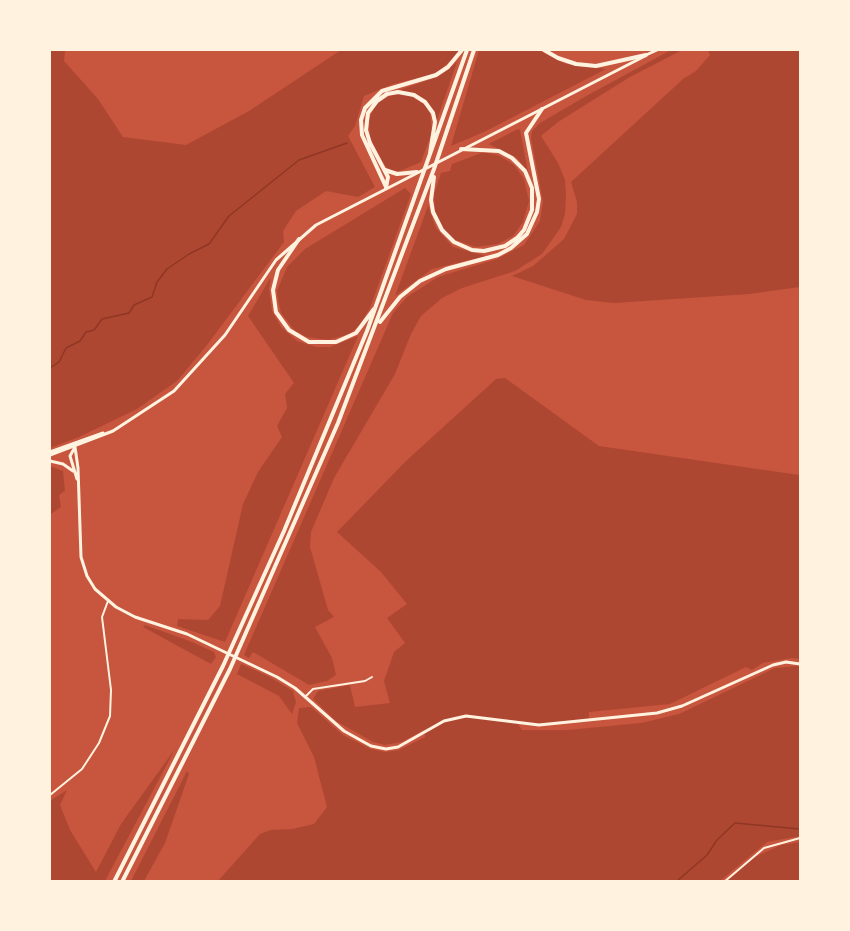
<!DOCTYPE html>
<style>
body{margin:0}
#map{position:relative;width:850px;height:931px;overflow:hidden;background:#c8553d;font-family:"PT Sans",sans-serif}
canvas{display:block}
.frame{position:absolute;inset:0;border:51px solid #fff3e0;pointer-events:none}
</style>
<div id="map">
<canvas width="850" height="931"></canvas>
<div class="frame"></div>
</div>
<script>
const context = document.querySelector('canvas').getContext('2d');
context.lineJoin = 'round';
function fillPath(path, color) { context.fillStyle = color; context.fill(path, 'evenodd'); }
const shape = rows => new Path2D(rows.map(r => 'M' + r).join(''));
function stroke(path, color, width, dash) { context.strokeStyle = color; context.lineWidth = width; context.lineCap = dash ? 'butt' : 'round'; context.setLineDash(dash || []); context.stroke(path); }
fillPath(shape([
 [50,50,65,50,64,61,98,99,123,137,186,145,249,111,341,50,459,50,455,57,435,74,393,84,364,96,355,126,348,136,375,187,358,197,326,191,296,211,283,231,284,242,207,345,177,381,137,409,79,437,50,448],
 [479,50,538,50,566,64,606,69,486,131,451,146],
 [671,50,682,50,630,77,558,122,541,136,558,163,565,180,566,195,565,214,561,227,542,254,515,271,462,288,442,298,421,316,411,334,395,374,334,478,311,532,310,547,328,610,334,617,315,627,332,658,336,675,327,681,309,685,253,652,249,658,244,655,393,313,407,297,438,277,497,259,524,245,540,221,543,202,531,138,532,131,540,123,588,95],
 [708,50,800,50,800,287,749,294,614,303,586,300,512,276,533,266,564,239,577,214,577,202,571,182,683,79,696,71,710,55],
 [457,62,437,120,426,100,414,93,400,90,437,77],
 [400,94,409,95,425,105,430,114,432,132,421,162,400,171,392,171,385,166,370,138,369,119,376,104,391,95],
 [518,129,520,130,528,172,517,158,489,144],
 [484,152,500,156,514,165,524,179,529,201,523,222,513,236,498,244,476,247,455,240,442,228,435,212,434,194,441,173,450,171,452,164],
 [405,188,411,194,370,308,359,326,349,334,328,340,307,337,295,331,281,313,278,300,277,291,287,267,305,249],
 [428,206,436,228,453,247,486,256,432,269,395,296],
 [271,277,269,289,272,311,281,327,297,341,316,347,330,347,358,336,225,642,177,626,178,619,208,620,220,606,243,504,258,472,282,437,277,426,287,408,285,394,294,383,248,316],
 [505,378,599,446,799,475,800,477,800,659,792,658,763,663,752,670,746,667,670,704,589,712,589,721,518,724,522,730,568,730,641,723,679,714,775,668,797,666,800,667,800,836,767,842,720,881,217,882,260,834,271,830,292,829,314,824,327,807,314,757,297,723,299,708,311,707,343,735,371,749,385,752,399,750,425,737,424,730,402,742,385,745,373,742,336,721,313,699,318,691,350,685,355,707,390,703,384,681,394,652,405,643,387,618,407,604,381,572,337,532,406,461,496,379],
 [50,466,63,471,65,491,59,495,61,507,51,514,51,547],
 [145,625,192,642,214,652,216,657,211,664,143,627],
 [241,664,268,676,293,691,296,702,292,714,279,696,237,674],
 [175,749,105,881,50,881,50,801,67,790,60,805,70,830,96,872,121,824],
 [187,771,189,774,165,843,144,881,131,881],
 [800,842,800,881,727,881,755,857,781,845]
]), '#ae4732');
stroke(shape([
 [50,368,59,362,66,348,80,341,86,332,94,330,102,319,129,313,134,305,152,297,157,282,167,269,189,254,209,244,229,216,299,160,347,143],
 [676,882,707,855,717,840,735,823,800,829]
]), '#8f3625', 1.5);
stroke(shape([
 [305,697,313,689,365,681,372,677],
 [50,795,82,769,99,743,110,716,111,690,102,617,108,601]
]), '#fff3e0', 2);
stroke(shape([
 [724,882,764,848,800,838]
]), '#fff3e0', 2);
stroke(shape([
 [75,447,78,468,81,557,87,576,95,589,116,607,135,617,187,634,277,677,295,688,344,731,371,746,386,749,398,747,444,721,466,716,539,725,657,713,682,706,773,665,786,662,800,664],
 [75,447,70,456,77,479],
 [50,461,63,464,73,471]
]), '#fff3e0', 3);
stroke(shape([
 [50,452,103,433],
 [50,455,113,431,174,391,225,335,276,260,316,225,645,56]
]), '#fff3e0', 3);
stroke(shape([
 [646,55,657,50]
]), '#fff3e0', 3);
stroke(shape([
 [544,50,558,58,576,64,596,66,646,55],
 [385,170,397,174,417,172],
 [434,177,431,200,433,212,442,230,454,242,472,250,484,251,505,246,517,238,524,230,532,210,532,188,525,171,512,158,499,151,461,149],
 [386,187,362,135,361,120,365,108,382,91,436,75,448,67,462,50],
 [386,188,388,177,370,143,366,130,368,113,377,101,387,94,398,92,414,95,425,102,433,113,435,122,430,153],
 [299,239,278,270,273,290,276,312,289,330,309,342,336,342,356,333,374,309],
 [380,322,400,297,420,281,446,269,498,255,511,248,527,234,537,212,539,199,526,133,542,109],
 [114,882,223,666,284,531,367,331,467,50],
 [122,882,230,669,338,423,434,169,474,50]
]), '#fff3e0', 4);
</script>
